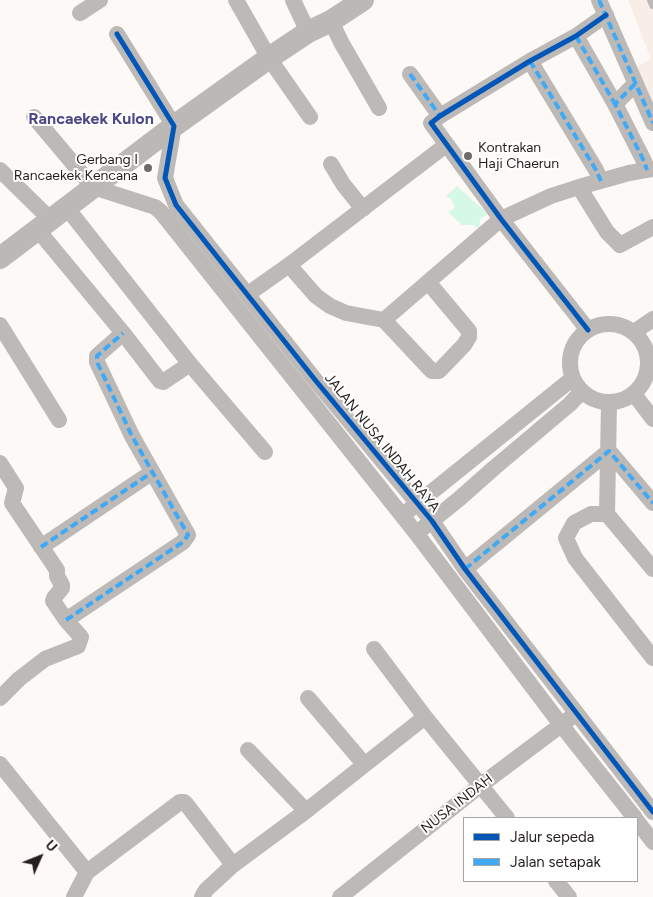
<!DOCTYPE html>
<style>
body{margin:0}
#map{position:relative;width:653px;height:897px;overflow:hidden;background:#fdf9f7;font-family:Figtree,sans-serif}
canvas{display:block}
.legend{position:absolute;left:463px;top:817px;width:175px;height:65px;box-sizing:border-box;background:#fff;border:1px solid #a7a5a4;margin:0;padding:6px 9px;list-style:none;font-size:15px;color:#241f1c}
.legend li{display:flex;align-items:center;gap:10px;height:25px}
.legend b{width:25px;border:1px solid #a7a5a4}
.north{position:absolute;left:15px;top:832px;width:50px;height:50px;-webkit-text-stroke:4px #fff;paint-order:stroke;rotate:46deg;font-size:14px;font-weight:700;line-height:20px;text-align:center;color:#241f1c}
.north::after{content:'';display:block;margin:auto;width:18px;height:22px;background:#241f1c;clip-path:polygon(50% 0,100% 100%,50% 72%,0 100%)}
</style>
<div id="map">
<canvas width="653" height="897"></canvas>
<ul class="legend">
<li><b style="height:6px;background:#0057b8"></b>Jalur sepeda</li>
<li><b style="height:6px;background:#3fa9f5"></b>Jalan setapak</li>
</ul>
<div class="north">U</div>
</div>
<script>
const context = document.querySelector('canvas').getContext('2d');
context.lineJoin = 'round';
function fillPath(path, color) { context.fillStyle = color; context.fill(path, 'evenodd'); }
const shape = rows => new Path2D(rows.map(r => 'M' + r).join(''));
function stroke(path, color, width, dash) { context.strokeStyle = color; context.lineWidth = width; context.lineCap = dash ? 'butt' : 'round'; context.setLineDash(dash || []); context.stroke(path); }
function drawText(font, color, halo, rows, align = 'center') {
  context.font = font + ' Figtree,sans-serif'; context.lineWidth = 4; context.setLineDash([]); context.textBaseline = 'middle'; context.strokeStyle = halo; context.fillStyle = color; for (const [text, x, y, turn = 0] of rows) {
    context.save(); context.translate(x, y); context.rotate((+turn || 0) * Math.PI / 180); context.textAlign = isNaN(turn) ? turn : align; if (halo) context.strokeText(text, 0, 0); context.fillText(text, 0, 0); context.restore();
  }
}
fillPath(shape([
 [628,0,653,0,653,106,636,67,651,59]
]), '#f9ede7');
fillPath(shape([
 [457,186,488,214,480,219,479,229,473,225,462,225,448,212,455,208,451,199,446,196]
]), '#d6f8e6');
stroke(shape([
 [651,0,653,5]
]), '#bcb9b7', 8);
stroke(shape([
 [236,0,269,58,310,117],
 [293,0,308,32],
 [599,0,653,123],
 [80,13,100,0],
 [331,21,341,42,379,108],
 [117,34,174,126,165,178,176,205,316,381,432,521,465,569,653,812],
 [576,36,615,104],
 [530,61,596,170,601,181],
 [410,74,440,116],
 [635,84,615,104,644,161,647,170],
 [34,117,93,187,155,207,161,212,416,533,562,726,635,818],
 [331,164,343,184,363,209],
 [0,170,50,219],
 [579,187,607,232,620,245,653,227],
 [67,208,190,364,265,452],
 [37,229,123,333,160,381,163,382,190,364],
 [289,265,316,296,330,306,346,313,384,320,428,367,432,371,439,371,464,345,469,337,469,331,428,282],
 [248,294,289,265,446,145],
 [384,320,501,219,551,196,579,187,629,173,653,169],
 '570 363a39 39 0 1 1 78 0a39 39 0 1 1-78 0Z',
 [0,325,59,420],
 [588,330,501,219,431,123,440,116,530,61,576,36,606,15],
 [634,332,653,319],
 [634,394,653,419],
 [609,403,607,514,653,569],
 [0,463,16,488,12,503,57,570,57,576,62,585,62,588,54,598,53,601,66,620,81,637,78,646,45,659,19,679,0,698],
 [408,511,573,378],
 [607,514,591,514,574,523,566,538,575,558,653,658],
 [423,528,459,499,494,468,570,404,582,391],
 [41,547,151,473],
 [465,569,609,451,653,503],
 [66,620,183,542,188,535,132,436,97,362,97,356,123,333],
 [374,649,425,717,507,818],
 [308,698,364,764],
 [248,750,306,811],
 [0,764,87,872],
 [637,821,653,842],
 [556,881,569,897],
 [74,897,87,872,180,802,184,802,187,805,233,865],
 [202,897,206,890,233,865,306,811,425,717],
 [340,897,481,785,569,719]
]), '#bcb9b7', 16);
stroke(shape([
 [0,258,174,126,269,58,308,32,331,21,363,0]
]), '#bbb8b6', 22);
stroke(shape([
 [599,0,653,123],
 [576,36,615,104],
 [530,61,596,170,601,181],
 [410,74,440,116],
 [635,84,615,104,644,161,647,170],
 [41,547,151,473],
 [465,569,609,451,653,503],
 [66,620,183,542,188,535,132,436,97,362,97,356,123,333]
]), '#3fa9f5', 4, [8, 4]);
stroke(shape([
 [117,34,174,126,165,178,176,205,316,381,432,521,465,569,653,812],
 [588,330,501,219,431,123,440,116,530,61,576,36,606,15]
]), '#0057b8', 5);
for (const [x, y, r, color] of [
 [468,156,5,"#706b69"],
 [148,168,5,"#706b69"]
]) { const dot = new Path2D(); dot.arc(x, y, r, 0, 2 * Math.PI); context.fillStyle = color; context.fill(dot); stroke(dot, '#fff', 2); }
drawText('14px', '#241f1c', '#fff', [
 ["Kontrakan",478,148],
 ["Haji Chaerun",478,164],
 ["Gerbang I",138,160,"right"],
 ["Rancaekek Kencana",138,176,"right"]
], 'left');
drawText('14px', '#241f1c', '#fff', [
 ["JALAN NUSA INDAH RAYA",382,443,51],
 ["NUSA INDAH",457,804,-38]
]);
drawText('bold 16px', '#4d4887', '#fff', [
 ["Rancaekek Kulon",91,119]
]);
</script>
